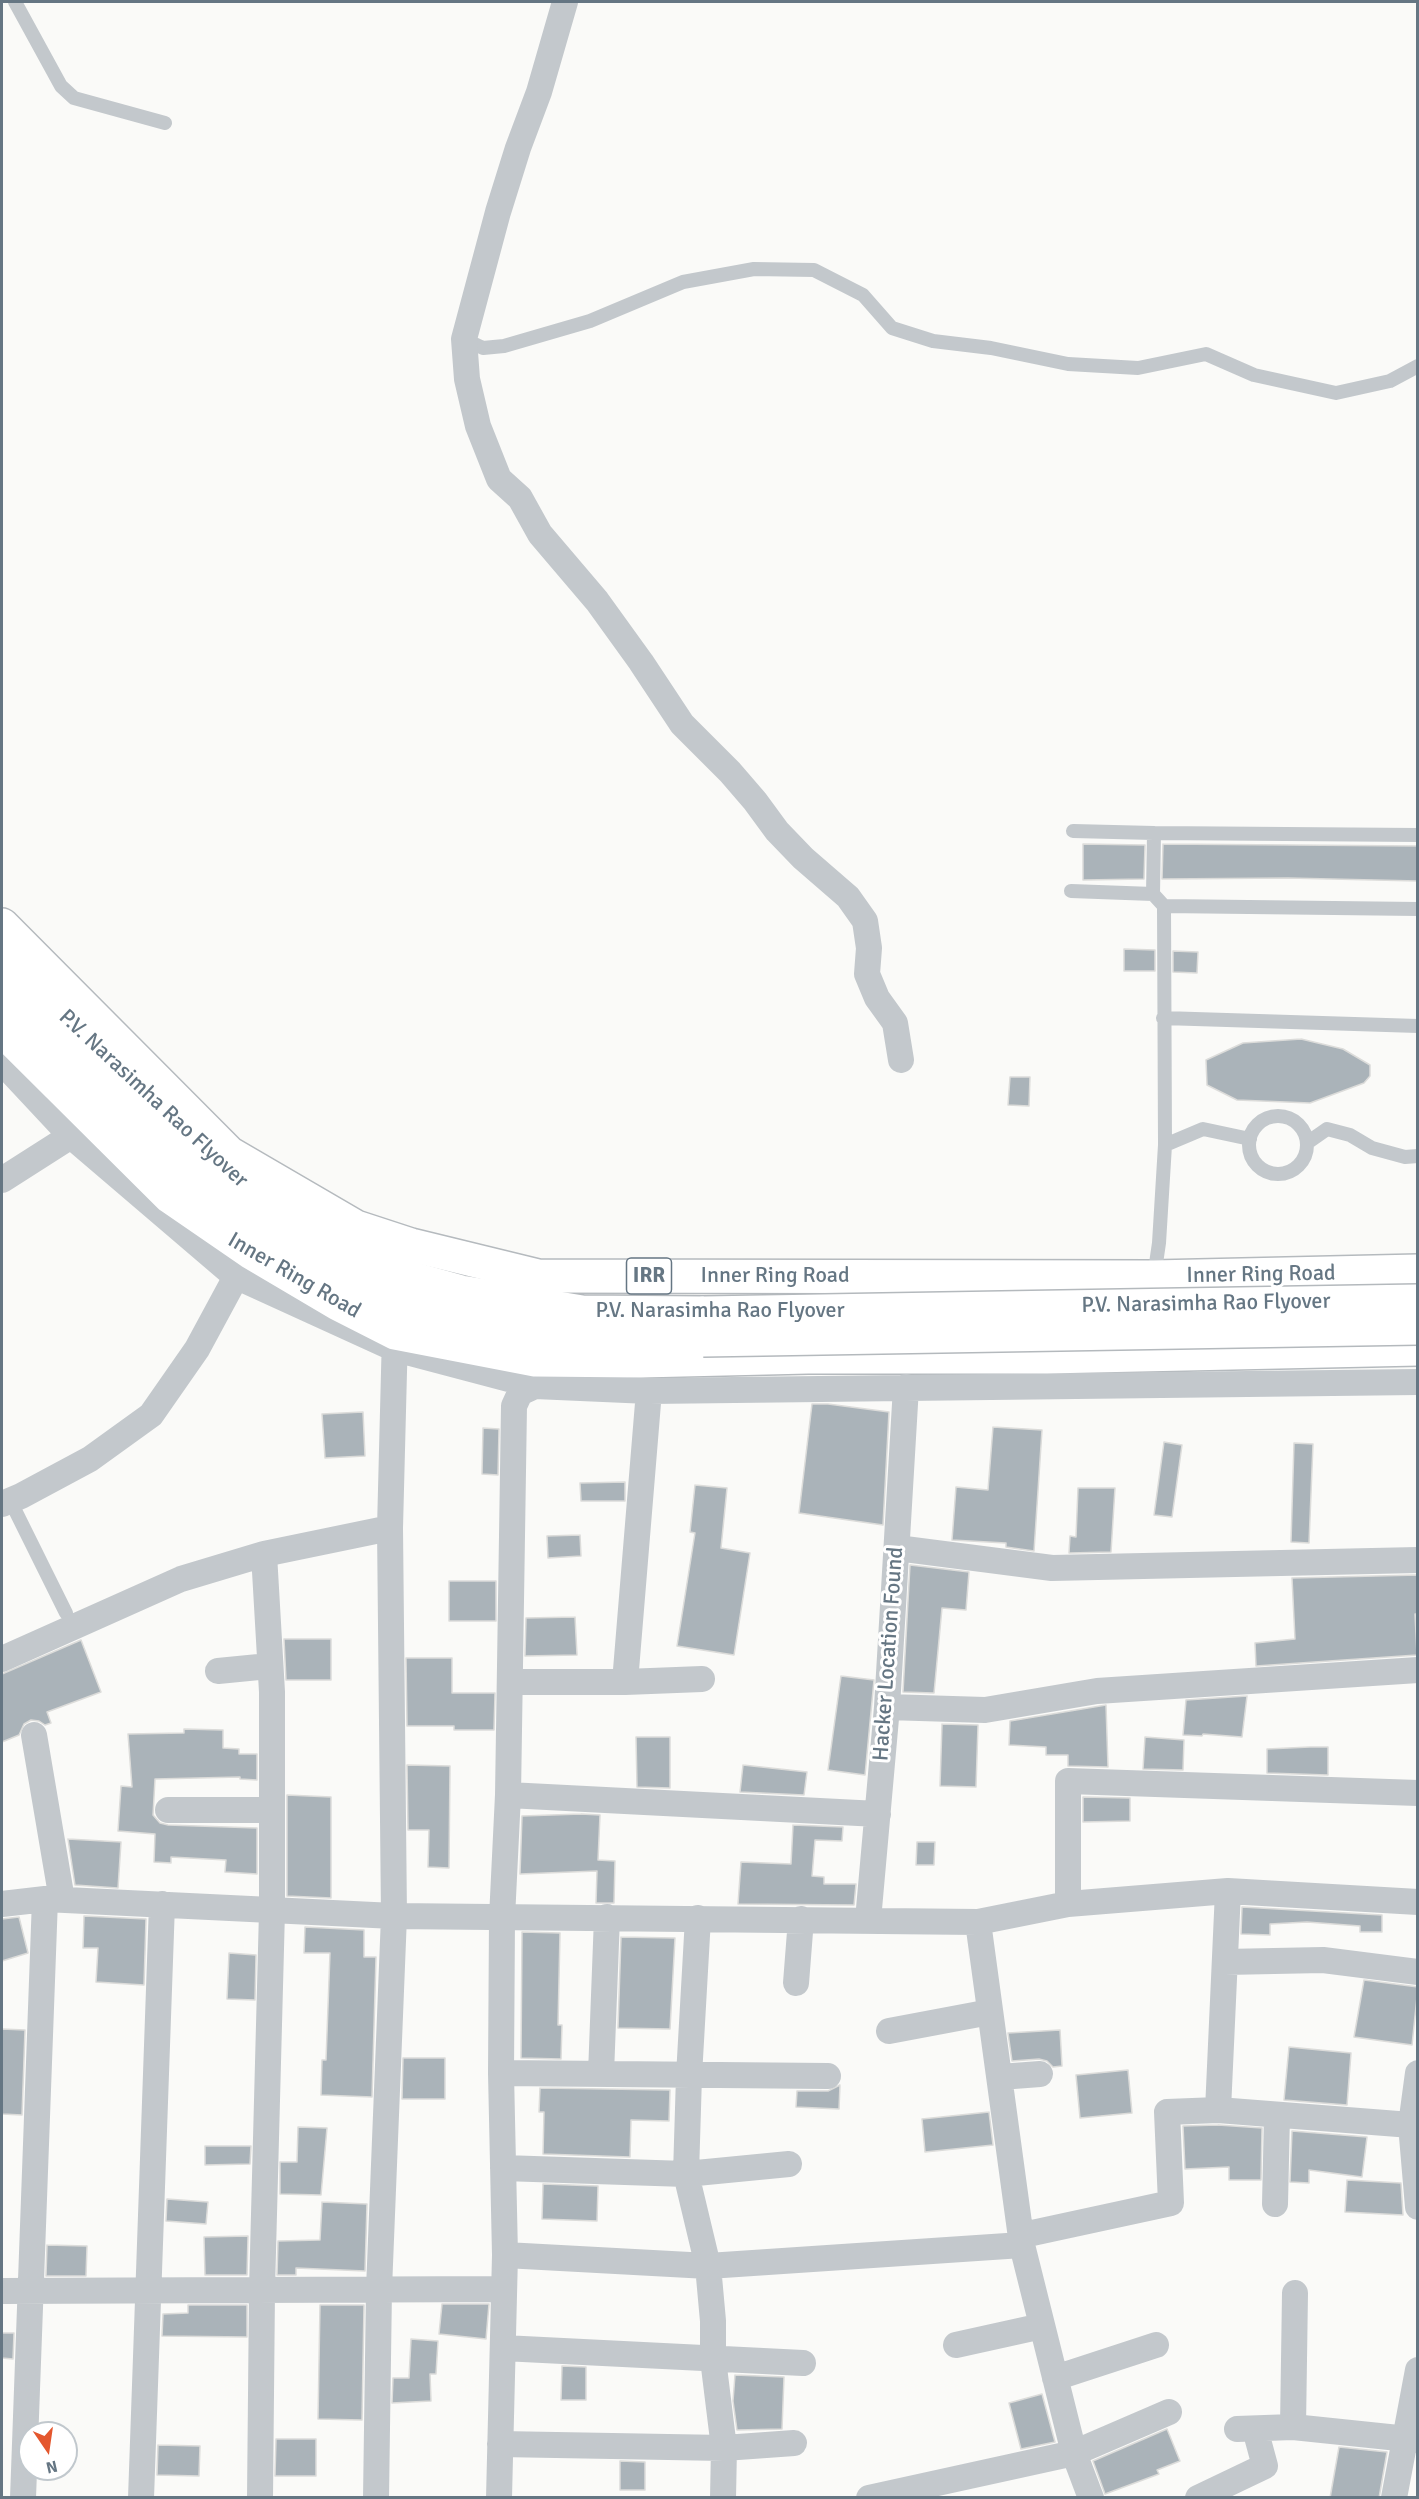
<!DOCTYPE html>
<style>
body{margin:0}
#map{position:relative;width:1419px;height:2499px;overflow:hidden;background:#fafaf8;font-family:Signika,sans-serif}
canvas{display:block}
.frame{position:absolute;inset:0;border:3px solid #657683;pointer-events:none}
.north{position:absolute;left:18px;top:2421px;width:60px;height:60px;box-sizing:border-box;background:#fff;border:2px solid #c1c8cd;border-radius:50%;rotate:167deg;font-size:16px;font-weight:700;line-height:24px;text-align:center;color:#657683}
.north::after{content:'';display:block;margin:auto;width:21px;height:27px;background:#e4572e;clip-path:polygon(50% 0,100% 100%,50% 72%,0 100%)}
</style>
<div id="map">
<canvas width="1419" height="2499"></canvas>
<div class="frame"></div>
<div class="north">N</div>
</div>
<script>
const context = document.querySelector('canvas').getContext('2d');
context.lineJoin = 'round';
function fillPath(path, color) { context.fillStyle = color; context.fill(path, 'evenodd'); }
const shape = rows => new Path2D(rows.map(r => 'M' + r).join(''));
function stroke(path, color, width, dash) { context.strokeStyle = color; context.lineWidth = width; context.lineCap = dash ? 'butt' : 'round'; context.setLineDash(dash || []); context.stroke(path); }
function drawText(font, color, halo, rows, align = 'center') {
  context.font = font + ' Signika,sans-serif'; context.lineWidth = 6; context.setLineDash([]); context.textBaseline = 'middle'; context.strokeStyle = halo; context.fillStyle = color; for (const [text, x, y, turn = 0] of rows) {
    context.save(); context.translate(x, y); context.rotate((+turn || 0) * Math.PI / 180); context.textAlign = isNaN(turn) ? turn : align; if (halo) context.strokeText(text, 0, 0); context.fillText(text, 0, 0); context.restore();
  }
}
const building = shape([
 [1083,844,1145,845,1144,879,1083,880,1083,844],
 [1163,844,1418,846,1418,881,1288,878,1162,879,1163,844],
 [1124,949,1155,950,1155,971,1124,971,1124,949],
 [1173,951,1198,952,1197,973,1173,972,1173,951],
 [1301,1039,1343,1049,1370,1065,1370,1076,1364,1083,1310,1103,1237,1100,1207,1085,1206,1060,1243,1043,1301,1039],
 [1010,1077,1030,1077,1029,1106,1008,1105,1010,1077],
 [812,1404,828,1404,889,1412,883,1525,799,1513,812,1404],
 [363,1412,365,1456,325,1458,322,1414,363,1412],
 [993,1427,1042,1430,1034,1551,1006,1547,1006,1543,952,1540,956,1487,988,1490,993,1427],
 [483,1428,499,1429,498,1475,482,1474,483,1428],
 [1164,1442,1182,1445,1172,1517,1154,1515,1164,1442],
 [1294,1443,1313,1444,1309,1543,1291,1542,1294,1443],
 [625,1482,625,1501,581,1501,580,1483,625,1482],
 [695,1485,727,1488,721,1548,750,1553,734,1655,677,1646,695,1533,690,1532,695,1485],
 [1078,1488,1115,1488,1111,1552,1069,1553,1070,1536,1076,1537,1078,1488],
 [580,1535,581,1556,548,1558,547,1536,580,1535],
 [910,1565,969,1572,966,1610,942,1608,934,1693,903,1692,910,1565],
 [1418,1575,1418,1614,1415,1614,1417,1655,1256,1666,1255,1643,1295,1639,1292,1578,1418,1575],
 [449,1581,496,1581,496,1621,449,1621,449,1581],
 [575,1617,577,1655,525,1656,526,1618,575,1617],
 [284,1639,331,1639,331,1680,286,1680,284,1639],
 [81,1640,101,1692,47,1712,51,1723,45,1725,39,1721,31,1720,24,1724,19,1735,2,1742,2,1674,81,1640],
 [406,1658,452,1658,452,1693,495,1693,494,1730,454,1730,454,1726,407,1726,406,1658],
 [841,1676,874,1680,865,1775,828,1770,841,1676],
 [1247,1696,1242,1737,1203,1734,1202,1736,1183,1735,1186,1700,1247,1696],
 [1106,1705,1108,1767,1068,1766,1068,1755,1046,1755,1046,1747,1009,1745,1010,1721,1106,1705],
 [942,1724,978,1725,976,1787,940,1786,942,1724],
 [184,1729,223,1730,223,1748,239,1749,239,1754,257,1754,257,1780,240,1779,240,1777,155,1779,153,1815,160,1823,168,1825,257,1828,257,1874,225,1872,226,1860,171,1857,171,1863,154,1862,155,1834,118,1831,121,1786,132,1787,128,1734,184,1733,184,1729],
 [636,1737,670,1737,670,1788,637,1787,636,1737],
 [1145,1737,1184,1740,1183,1770,1143,1769,1145,1737],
 [1310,1747,1328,1747,1328,1775,1267,1773,1267,1749,1310,1747],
 [407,1765,450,1766,449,1868,428,1867,429,1830,408,1830,407,1765],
 [743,1765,807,1772,804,1795,740,1792,743,1765],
 [287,1795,331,1797,331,1898,287,1896,287,1795],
 [1083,1797,1130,1798,1130,1821,1083,1822,1083,1797],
 [581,1814,600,1815,598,1860,615,1861,614,1903,596,1903,597,1871,520,1874,522,1816,581,1814],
 [793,1825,843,1827,842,1841,815,1840,812,1876,824,1877,824,1884,856,1884,854,1905,738,1904,741,1862,791,1864,793,1825],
 [68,1839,121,1842,118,1888,75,1885,68,1839],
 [917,1842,935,1842,934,1865,916,1865,917,1842],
 [1242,1907,1382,1915,1382,1932,1360,1932,1360,1926,1307,1922,1270,1924,1270,1935,1241,1934,1242,1907],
 [84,1916,146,1919,144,1985,96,1982,98,1948,83,1948,84,1916],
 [19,1917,28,1953,2,1961,2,1919,19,1917],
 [305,1927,364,1930,364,1957,376,1957,372,2097,321,2095,322,2060,326,2060,330,1953,304,1953,305,1927],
 [522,1932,560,1933,558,2025,562,2025,561,2059,521,2058,522,1932],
 [621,1937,675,1938,670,2029,618,2028,621,1937],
 [229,1953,256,1955,255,2000,227,1999,229,1953],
 [1364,1980,1418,1987,1412,2045,1354,2037,1364,1980],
 [2,2029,25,2030,22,2115,2,2114,2,2029],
 [1060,2030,1062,2066,1053,2067,1047,2061,1039,2059,1012,2061,1008,2033,1060,2030],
 [1289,2047,1351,2053,1347,2105,1284,2100,1289,2047],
 [403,2058,445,2058,445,2099,402,2099,403,2058],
 [1128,2070,1132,2113,1080,2118,1076,2075,1128,2070],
 [840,2085,839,2109,796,2107,797,2091,828,2091,840,2085],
 [540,2088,670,2090,669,2121,631,2120,630,2157,543,2154,544,2112,539,2112,540,2088],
 [989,2112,993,2145,925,2152,922,2119,989,2112],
 [1218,2125,1262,2128,1261,2180,1229,2180,1229,2167,1185,2169,1183,2126,1218,2125],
 [298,2127,327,2128,321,2195,280,2194,280,2162,297,2162,298,2127],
 [1292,2131,1367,2137,1362,2177,1309,2170,1309,2183,1290,2182,1292,2131],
 [205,2146,251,2146,250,2164,205,2165,205,2146],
 [1347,2180,1401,2183,1403,2215,1345,2212,1347,2180],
 [543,2184,598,2186,597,2221,542,2219,543,2184],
 [167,2199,208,2202,206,2224,166,2221,167,2199],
 [322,2202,367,2204,365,2271,296,2268,296,2275,277,2275,278,2241,320,2240,322,2202],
 [248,2236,247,2275,205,2275,204,2237,248,2236],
 [47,2245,87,2246,86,2276,46,2276,47,2245],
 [442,2304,489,2304,486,2339,439,2334,442,2304],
 [188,2305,247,2305,247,2337,162,2336,163,2314,188,2313,188,2305],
 [320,2305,364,2305,362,2420,318,2419,320,2305],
 [2,2333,14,2333,13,2359,2,2358,2,2333],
 [411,2339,438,2341,436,2374,430,2374,431,2401,392,2403,393,2378,409,2378,411,2339],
 [562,2366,586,2367,586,2400,561,2400,562,2366],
 [735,2375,784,2377,782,2429,737,2430,733,2401,735,2375],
 [1042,2394,1055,2442,1021,2449,1009,2403,1042,2394],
 [1167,2429,1180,2461,1157,2470,1159,2474,1105,2494,1093,2461,1167,2429],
 [276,2439,316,2439,316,2476,275,2476,276,2439],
 [158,2445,200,2446,199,2476,157,2475,158,2445],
 [1339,2447,1387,2452,1379,2498,1330,2498,1339,2447],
 [620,2461,645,2462,645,2490,620,2490,620,2461]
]);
fillPath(building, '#aab3b9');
stroke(building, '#dcdcda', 1.5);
const primary = shape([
 [2,925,229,1153,356,1227,411,1245,538,1276,1154,1277,1418,1271],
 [2,1030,170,1197,250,1252,338,1304,395,1333,535,1360,641,1361,808,1357,1047,1357,1418,1349]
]);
const motorway = shape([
 [2,952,121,1073,200,1150,274,1208,316,1236,358,1257,407,1277,461,1292,582,1312,704,1313],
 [2,991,140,1131,219,1202,262,1232,348,1280,398,1300,455,1319,511,1330,579,1337,703,1340]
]);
stroke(primary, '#b5babe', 36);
stroke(motorway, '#b4b9bd', 36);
stroke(shape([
 [15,2,61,86,74,98,165,123],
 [464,339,483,348,504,346,590,321,683,282,754,269,814,270,863,295,892,328,933,341,991,348,1068,364,1138,368,1206,354,1254,375,1336,393,1390,381,1418,366],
 [1073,831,1154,833],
 [1071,891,1153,894],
 [1164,906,1153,894,1154,833,1418,835],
 [1163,1018,1418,1026],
 '1249 1145a29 29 0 1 1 58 0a29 29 0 1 1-58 0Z',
 [1307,1143,1327,1129,1350,1135,1372,1148,1405,1157,1418,1156],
 [1165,1145,1203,1129,1250,1139],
 [1154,1277,1159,1243,1165,1145,1164,906,1418,909],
 [10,1500,66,1613]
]), '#c3c8cc', 14);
stroke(shape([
 [565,2,539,92,518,148,498,212,464,339,467,379,478,426,499,479,520,498,540,534,597,601,641,662,682,724,730,772,755,801,777,831,803,858,848,897,865,921,869,948,867,974,877,998,895,1023,901,1060],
 [2,1062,70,1135,235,1276,395,1349,535,1386,649,1391,1418,1382],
 [2,1180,85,1127],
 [2,1504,21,1496,90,1459,151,1415,197,1349,244,1262],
 [897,1548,1052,1568,1418,1560],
 [2,1659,181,1579,264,1554,390,1528],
 [218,1671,269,1666],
 [510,1682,625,1682,702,1679],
 [625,1682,649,1391],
 [887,1707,985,1710,1097,1691,1418,1670],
 [34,1735,62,1900],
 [508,1795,878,1814],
 [168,1810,271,1810],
 [2,1904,45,1899,394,1916,978,1922,1068,1904,1228,1891,1418,1902],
 [1068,1904,1068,1781,1418,1793],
 [698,1918,689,2076,686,2174,708,2266,713,2321,713,2359,724,2448,723,2498],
 [868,1920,887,1707,906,1387],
 [978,1922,1022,2245,1074,2453,1091,2498],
 [1225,1962,1323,1960,1418,1972],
 [796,1983,801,1919],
 [889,2031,990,2012],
 [501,2073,828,2076],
 [1418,2073,1411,2125,1418,2207],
 [601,2074,607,1917],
 [1000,2077,1040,2074],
 [1218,2110,1228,1891],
 [503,2168,686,2174,789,2164],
 [1275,2204,1277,2115],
 [1023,2235,1171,2203,1167,2112,1218,2110,1411,2125],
 [505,2255,708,2266,1022,2245],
 [2,2291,504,2289],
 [956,2345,1042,2326],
 [503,2348,803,2363],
 [1055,2378,1156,2345],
 [1293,2427,1295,2293],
 [1237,2429,1293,2427,1418,2440],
 [500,2444,724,2448,794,2443],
 [23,2498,45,1899],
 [141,2498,162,1904],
 [260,2498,262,2290,272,1911,272,1692,264,1554],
 [376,2498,379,2289,394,1916,390,1528,395,1333],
 [499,2498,505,2255,501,2073,502,1918,508,1795,514,1406,520,1393,535,1386],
 [869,2498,1074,2453,1169,2412],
 [1198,2498,1265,2466,1255,2429],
 [1394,2498,1418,2370]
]), '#c3c8cc', 26);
stroke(primary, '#fff', 33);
stroke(motorway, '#fff', 33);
const motorwayBridge = shape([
 [704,1313,1418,1301],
 [703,1340,1418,1328]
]);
stroke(motorwayBridge, '#b4b9bd', 36, []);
stroke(motorwayBridge, '#fff', 33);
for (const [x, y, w] of [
 [649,1276,45]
]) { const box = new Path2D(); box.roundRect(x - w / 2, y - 18, w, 36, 4.5); context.fillStyle = '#fff'; context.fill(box); stroke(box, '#657683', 1.5); }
drawText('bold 21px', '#657683', null, [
 ["IRR",649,1276]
]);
drawText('22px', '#657683', '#fff', [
 ["P.V. Narasimha Rao Flyover",153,1099,43],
 ["Inner Ring Road",1261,1275,-1],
 ["Inner Ring Road",294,1276,30],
 ["Inner Ring Road",775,1276],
 ["P.V. Narasimha Rao Flyover",1206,1304,-1],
 ["P.V. Narasimha Rao Flyover",720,1311],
 ["Hacker Location Found",889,1654,-86]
]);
</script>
